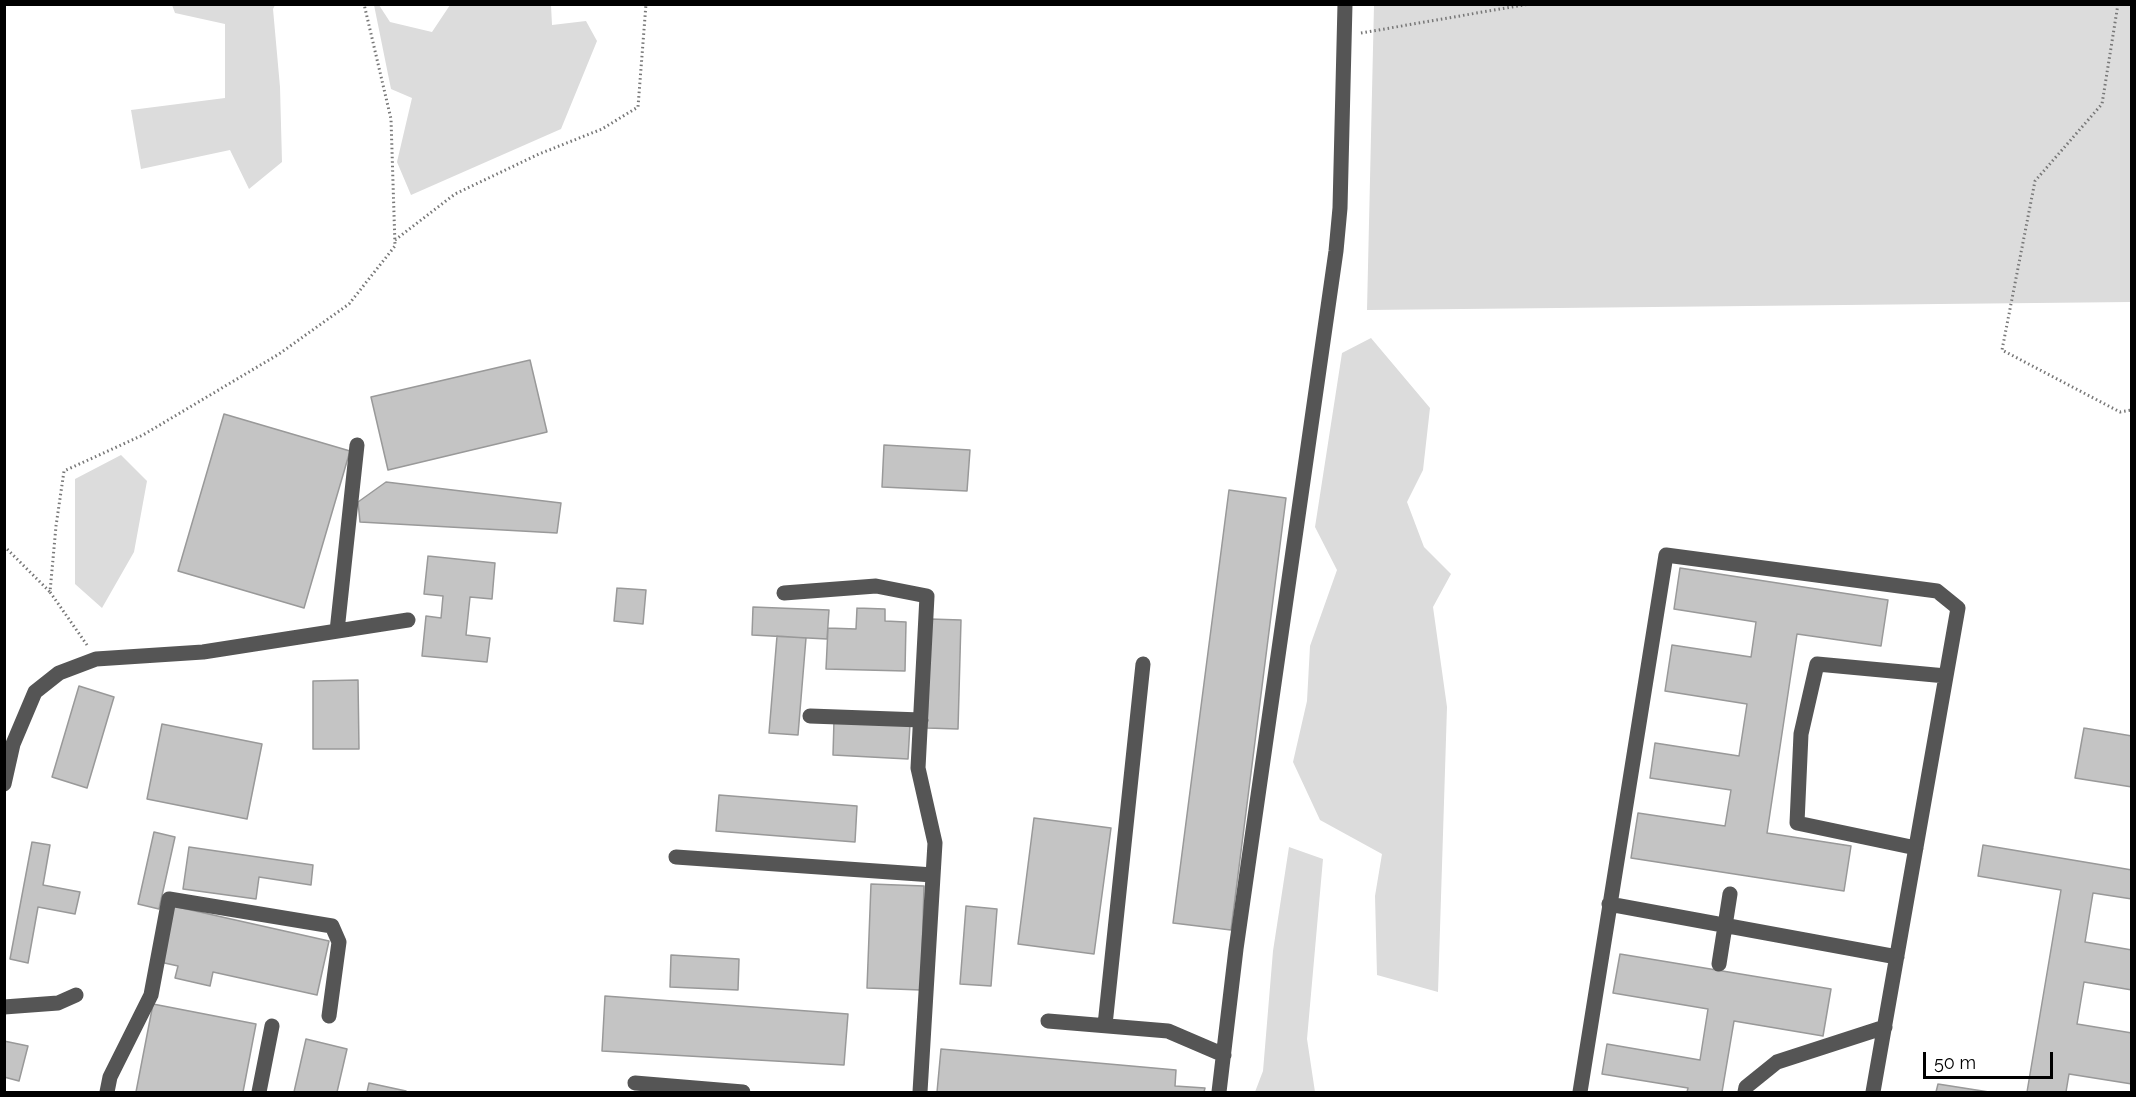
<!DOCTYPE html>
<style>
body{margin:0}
#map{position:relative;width:2136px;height:1097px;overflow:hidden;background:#fff;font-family:Raleway,sans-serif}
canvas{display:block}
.frame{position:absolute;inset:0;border:6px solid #000;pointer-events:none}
.scale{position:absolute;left:1923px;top:1052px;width:130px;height:27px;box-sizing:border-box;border:3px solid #000;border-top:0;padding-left:8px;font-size:18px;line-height:21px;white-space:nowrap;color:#000;-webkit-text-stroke:4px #fff;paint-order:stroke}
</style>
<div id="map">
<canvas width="2136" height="1097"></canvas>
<div class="frame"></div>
<div class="scale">50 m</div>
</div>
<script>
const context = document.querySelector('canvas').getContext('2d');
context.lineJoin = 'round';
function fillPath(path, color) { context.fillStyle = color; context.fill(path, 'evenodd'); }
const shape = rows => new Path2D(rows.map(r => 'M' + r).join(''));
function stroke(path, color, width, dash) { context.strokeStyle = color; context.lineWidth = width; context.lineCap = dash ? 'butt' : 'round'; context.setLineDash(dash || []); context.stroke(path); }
fillPath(shape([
 [172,5,275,5,273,9,280,87,282,162,249,189,230,150,141,169,131,110,225,98,225,24,175,13],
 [374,5,379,5,390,22,432,32,450,5,551,5,552,25,586,21,597,41,561,129,411,195,397,162,412,98,391,89],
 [1374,5,2131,5,2131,302,1367,310],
 [1371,338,1430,408,1423,470,1407,502,1424,547,1451,574,1433,607,1447,707,1438,992,1377,975,1375,896,1382,854,1320,820,1293,762,1307,701,1310,646,1337,570,1315,527,1342,353],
 [121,455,147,481,134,552,102,608,75,584,75,479],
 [1289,847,1323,859,1307,1039,1315,1092,1255,1092,1263,1071,1273,951]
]), '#dcdcdc');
const building = shape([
 [530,360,547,432,388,470,371,397,530,360],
 [224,414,350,451,304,608,178,571,224,414],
 [884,445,970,450,967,491,882,487,884,445],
 [386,482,561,503,557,533,360,522,358,502,386,482],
 [1229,490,1286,498,1231,930,1173,923,1229,490],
 [428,556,495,563,492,599,470,597,466,635,490,638,487,662,422,656,426,616,441,618,443,596,424,594,428,556],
 [1680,568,1888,600,1881,646,1797,634,1767,833,1851,846,1844,891,1631,858,1638,813,1725,826,1731,790,1650,778,1655,743,1739,756,1747,704,1665,691,1672,645,1751,657,1756,622,1674,609,1680,568],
 [617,588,646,590,643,624,614,621,617,588],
 [753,607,829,610,827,639,752,635,753,607],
 [857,608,885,609,885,621,906,622,905,671,826,669,828,628,856,629,857,608],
 [930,619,961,620,958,729,927,728,930,619],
 [777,636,806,638,798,735,769,733,777,636],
 [358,680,359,749,313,749,313,681,358,680],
 [79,686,114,697,87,788,52,777,79,686],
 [834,720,910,724,908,759,833,755,834,720],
 [162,724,262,744,247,819,147,799,162,724],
 [2084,728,2132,736,2132,787,2075,778,2084,728],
 [719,795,857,806,855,842,716,831,719,795],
 [1034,818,1111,828,1094,954,1018,944,1034,818],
 [154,832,175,837,159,909,138,904,154,832],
 [32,842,50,845,43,885,80,892,75,914,38,907,28,963,10,959,32,842],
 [1983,845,2132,870,2132,899,2093,893,2085,942,2132,950,2132,990,2084,982,2077,1024,2132,1033,2132,1084,2069,1074,2066,1092,2027,1092,2061,890,1978,876,1983,845],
 [189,847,313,865,311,885,259,877,256,899,183,889,189,847],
 [871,884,924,886,921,990,867,988,871,884],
 [173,906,329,941,317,995,213,972,210,986,175,978,178,966,160,962,173,906],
 [966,906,997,909,991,986,960,984,966,906],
 [1620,954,1831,989,1823,1036,1734,1021,1722,1092,1687,1092,1688,1088,1602,1074,1607,1044,1700,1060,1708,1009,1613,993,1620,954],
 [671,955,739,959,738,990,670,987,671,955],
 [605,996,848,1014,844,1065,602,1051,605,996],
 [153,1004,256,1024,243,1092,136,1092,153,1004],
 [306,1039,347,1049,337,1092,294,1092,306,1039],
 [4,1041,28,1046,19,1081,4,1077,4,1041],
 [941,1049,1176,1070,1175,1086,1205,1088,1204,1092,937,1092,941,1049],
 [369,1083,406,1091,405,1092,367,1092,369,1083],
 [1938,1084,1989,1092,1936,1092,1938,1084]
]);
fillPath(building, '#c4c4c4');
stroke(building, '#999', 1.5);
stroke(shape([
 [2118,4,2102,104,2035,181,2002,350,2120,412,2132,410],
 [1361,33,1529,4],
 [395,240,455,194,539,154,602,129,638,107,646,4],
 [4,546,50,592],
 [87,645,50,592,56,526,64,471,143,435,279,354,349,304,395,246,391,119,364,4]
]), '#777', 3, [1.5, 3]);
stroke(shape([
 [784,593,876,586,927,596,918,768,935,843,920,1092],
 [337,631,357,445],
 [810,716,921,720],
 [4,784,13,744,35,692,59,673,96,659,203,652,408,620],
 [1916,848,1797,823,1801,734,1817,664,1946,676],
 [676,857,933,875],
 [1609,904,1897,957],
 [1719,964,1730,894],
 [4,1007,58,1003,76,995],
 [1048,1021,1168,1031,1224,1055],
 [1105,1025,1143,664],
 [635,1083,743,1092],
 [107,1092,110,1077,151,995,169,899,332,926,339,942,329,1016],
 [259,1092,272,1026],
 [1219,1092,1236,949,1336,251,1340,208,1345,4],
 [1580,1092,1666,555,1937,591,1958,608,1873,1092],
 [1745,1092,1746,1087,1777,1062,1885,1027]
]), '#555', 15);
</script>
